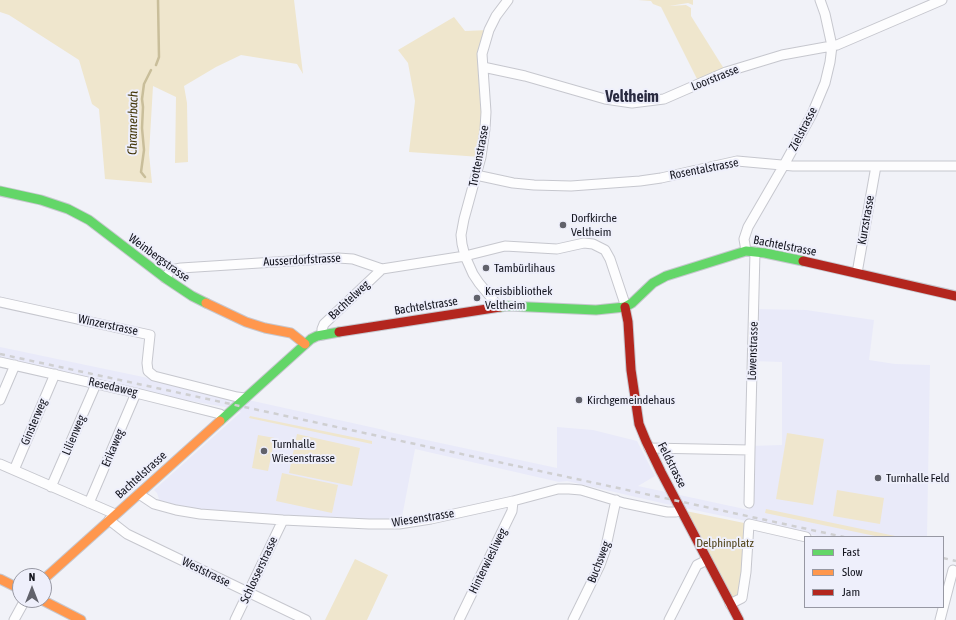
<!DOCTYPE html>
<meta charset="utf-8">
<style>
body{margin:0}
#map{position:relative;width:956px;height:620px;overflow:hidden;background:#f1f2f8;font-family:"Asap Condensed",sans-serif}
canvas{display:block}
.legend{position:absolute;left:804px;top:536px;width:140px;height:72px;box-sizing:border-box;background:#eeeffb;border:1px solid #9798a3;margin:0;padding:5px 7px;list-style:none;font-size:12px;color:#14151f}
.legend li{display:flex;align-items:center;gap:8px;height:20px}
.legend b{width:20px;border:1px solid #9798a3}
.north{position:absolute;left:12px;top:568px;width:40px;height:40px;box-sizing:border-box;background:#eeeffb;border:1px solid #9798a3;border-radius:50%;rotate:0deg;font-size:11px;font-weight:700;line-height:16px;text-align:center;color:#14151f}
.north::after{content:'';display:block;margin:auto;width:14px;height:18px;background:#61626b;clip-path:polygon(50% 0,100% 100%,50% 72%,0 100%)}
</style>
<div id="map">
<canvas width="956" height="620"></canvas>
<ul class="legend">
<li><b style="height:5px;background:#63d668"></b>Fast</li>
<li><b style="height:5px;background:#ff974d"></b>Slow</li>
<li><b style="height:5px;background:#b3261e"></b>Jam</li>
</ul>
<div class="north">N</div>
</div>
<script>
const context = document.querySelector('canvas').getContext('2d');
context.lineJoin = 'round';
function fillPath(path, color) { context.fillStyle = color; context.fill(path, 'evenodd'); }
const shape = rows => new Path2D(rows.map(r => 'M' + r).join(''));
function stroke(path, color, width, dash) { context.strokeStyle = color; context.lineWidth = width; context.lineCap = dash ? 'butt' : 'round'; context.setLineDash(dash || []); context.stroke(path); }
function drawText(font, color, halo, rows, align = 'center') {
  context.font = font + ' "Asap Condensed",sans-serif'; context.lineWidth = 4; context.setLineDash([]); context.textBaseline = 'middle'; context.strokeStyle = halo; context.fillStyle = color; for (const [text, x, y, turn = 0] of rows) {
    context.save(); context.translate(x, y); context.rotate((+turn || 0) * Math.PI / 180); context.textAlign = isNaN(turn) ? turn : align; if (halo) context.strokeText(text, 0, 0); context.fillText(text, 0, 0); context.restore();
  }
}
fillPath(shape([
 [754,309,806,310,874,320,869,360,895,364,930,365,927,537,822,537,666,504,567,481,559,482,415,449,402,517,399,524,200,514,154,504,159,499,157,493,154,490,241,412,225,407,145,393,0,359,0,347,148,378,233,400,253,401,384,430,389,432,557,468,557,427,593,430,637,441,655,476,638,486,749,510,750,446,782,445,782,362,752,361]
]), '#e9eaf9');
fillPath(shape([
 [0,0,294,0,303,74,297,64,241,55,216,67,184,86,187,103,188,162,175,163,176,97,153,86,149,154,152,183,105,179,99,109,92,104,79,60,9,15,0,12],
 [638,0,693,0,693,5,688,3,669,6,686,5,691,8,691,16,726,72,699,83,661,7,653,4,651,1],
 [454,17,465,31,489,30,483,67,481,157,409,152,415,101,408,63,398,50],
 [250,416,372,441,372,444,249,418],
 [787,433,824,439,813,505,776,499],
 [297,434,360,448,352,486,289,473],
 [258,435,275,438,268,471,252,468],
 [282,473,338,485,332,513,276,501],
 [837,490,884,498,880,524,833,516],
 [766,509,900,537,880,537,765,513],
 [681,510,749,524,742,598,730,604],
 [355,559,388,575,367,620,325,620]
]), '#efe6cd');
stroke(shape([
 [156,65,159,57,158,0],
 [145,177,141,172,144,150,142,128,143,107,142,99,144,84,151,70]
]), '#c9be9a', 2.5);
const street = shape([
 [483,67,525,76,605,99,632,103,664,99,726,72,782,55,837,45,942,0],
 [476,175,513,183,534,185,571,186,640,181,661,178,737,161,793,166,956,166],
 [746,251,744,239,748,227,784,165,812,114,825,83,830,62,832,46,825,14,820,0],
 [857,273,876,166],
 [165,278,171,270,181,268,338,258,353,259,382,269,465,256,505,246,557,249,584,243,593,244,605,250,610,259,624,301,625,307],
 [0,302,150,335,147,363,148,371,154,376,237,397,245,398],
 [499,307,479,283,473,274,465,256,462,244,461,235,464,219,481,157,485,129,486,112,482,54,489,30,496,16,508,0],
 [322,335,322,329,324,324,382,269],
 [0,362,136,393,220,414,224,417],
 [0,400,15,365],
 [649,448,750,450],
 [0,464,115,514],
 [14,470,55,374],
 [51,487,96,384],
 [139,494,154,504,176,510,200,514,283,520,369,524,399,524,431,519,513,501,558,489,569,489,581,490,624,503,667,512,676,512,681,510],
 [89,503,136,393],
 [749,503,750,450,755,252],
 [109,520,127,534,306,620],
 [730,604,742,598,746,572,749,524,806,537],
 [14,620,25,600],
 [235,620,283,520],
 [459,620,512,511,513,501],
 [573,620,600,565,605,551,616,500],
 [669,620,697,565,707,560],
 [940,620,953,570]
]);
const fast = shape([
 [0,191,41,200,68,209,89,220,165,278,192,296,206,303],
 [500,307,508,306,596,310,625,307,632,303,653,283,666,276,746,251,765,253,803,261],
 [220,421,311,339,317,336,339,332]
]);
const slow = shape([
 [206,303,246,322,265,328,291,333,305,344],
 [0,579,20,589],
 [44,579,220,421],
 [42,600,81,620]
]);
const jam = shape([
 [803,261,956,296],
 [625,307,628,322,631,370,639,424,646,441,661,472,739,620],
 [339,332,500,307]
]);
stroke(street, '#c6c7ce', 11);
stroke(fast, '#c6c7ce', 11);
stroke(slow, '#c6c7ce', 11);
stroke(jam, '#c6c7ce', 11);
stroke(street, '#fdfdfe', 9);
stroke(fast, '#63d668', 9);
stroke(slow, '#ff974d', 9);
stroke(jam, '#b3261e', 9);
stroke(shape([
 [0,354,844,537],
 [943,558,956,561]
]), '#cfcfd1', 2.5, [5, 5]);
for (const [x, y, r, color] of [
 [563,225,4,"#61626b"],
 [486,268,4,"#61626b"],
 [477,298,4,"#61626b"],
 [579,400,4,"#61626b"],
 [264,451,4,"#61626b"],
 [878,478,4,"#61626b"]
]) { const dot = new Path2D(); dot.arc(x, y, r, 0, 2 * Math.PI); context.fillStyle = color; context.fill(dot); stroke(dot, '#eeeffb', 1.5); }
drawText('12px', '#14151f', '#eeeffb', [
 ["Loorstrasse",715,78,-22],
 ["Zielstrasse",803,129,-63],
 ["Trottenstrasse",479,156,-79],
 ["Rosentalstrasse",704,169,-11],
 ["Kurzstrasse",866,220,-80],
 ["Bachtelstrasse",785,246,11],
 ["Weinbergstrasse",159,258,36],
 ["Ausserdorfstrasse",302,260,-3],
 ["Bachtelweg",349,300,-43],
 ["Bachtelstrasse",426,306,-9],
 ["Winzerstrasse",108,325,12],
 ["Löwenstrasse",753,351,-88],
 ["Resedaweg",113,387,13],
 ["Ginsterweg",34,422,-67],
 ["Lilienweg",74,435,-67],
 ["Erikaweg",113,448,-67],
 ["Feldstrasse",672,465,63],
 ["Bachtelstrasse",141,475,-42],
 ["Wiesenstrasse",423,518,-9],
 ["Hinterwiesliweg",488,561,-64],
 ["Buchsweg",599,562,-69],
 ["Schlosserstrasse",259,570,-65],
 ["Weststrasse",206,572,26]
]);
drawText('12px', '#14151f', '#eeeffb', [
 ["Dorfkirche",571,218],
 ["Veltheim",571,232],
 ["Tambürlihaus",494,268],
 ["Kreisbibliothek",485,291],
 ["Veltheim",485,305],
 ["Kirchgemeindehaus",587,400],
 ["Turnhalle",272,444],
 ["Wiesenstrasse",272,458],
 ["Turnhalle Feld",886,478]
], 'left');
drawText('12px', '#52451a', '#eeeffb', [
 ["Delphinplatz",725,543]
]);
drawText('italic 13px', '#423507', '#eeeffb', [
 ["Chramerbach",133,123,-89]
]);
drawText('bold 16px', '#292a40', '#eeeffb', [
 ["Veltheim",632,97]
]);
</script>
